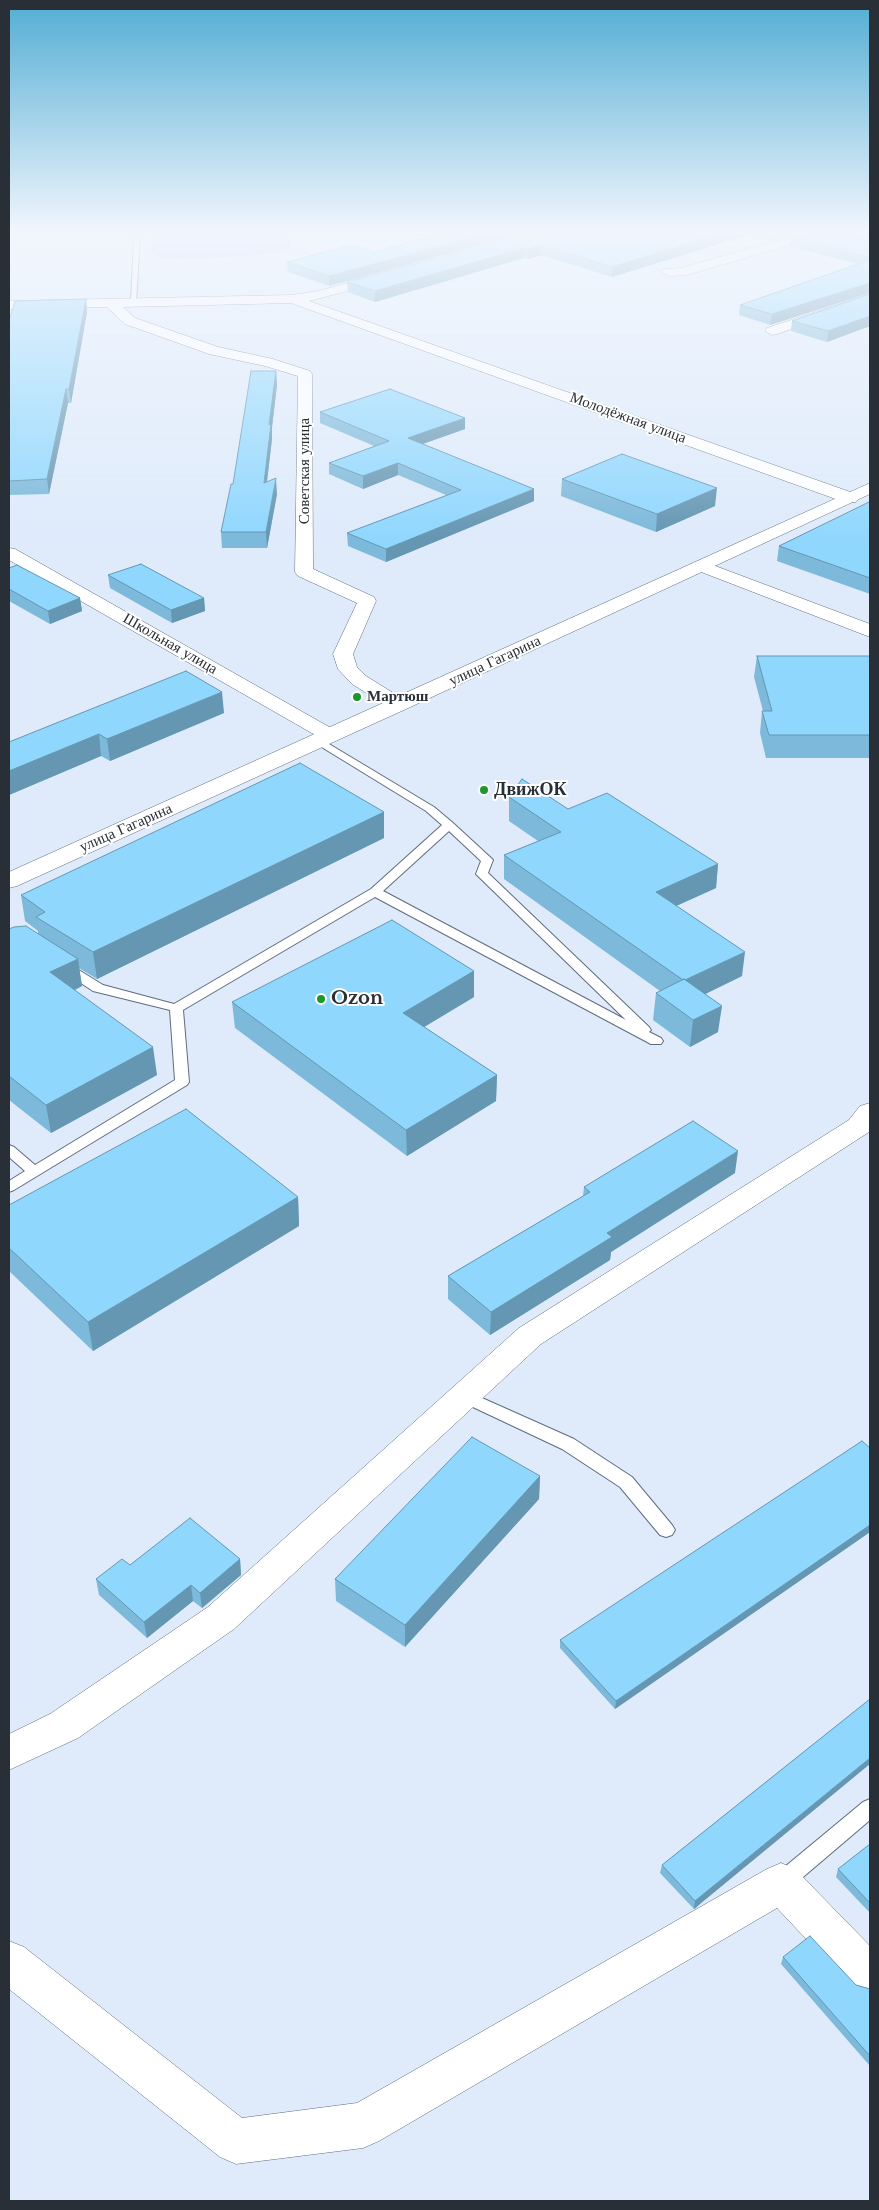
<!DOCTYPE html>
<meta charset="utf-8">
<style>
body{margin:0}
#map{position:relative;width:879px;height:2210px;overflow:hidden;background:#dfebfb;font-family:"Libre Baskerville",serif}
canvas{display:block}
.frame{position:absolute;inset:0;border:10px solid #292f36;pointer-events:none}
</style>
<div id="map">
<canvas width="879" height="2210"></canvas>
<div class="frame"></div>
</div>
<script>
const context = document.querySelector('canvas').getContext('2d');
context.lineJoin = 'round';
function fillPath(path, color) { context.fillStyle = color; context.fill(path, 'evenodd'); }
const shape = rows => new Path2D(rows.map(r => 'M' + r).join(''));
function stroke(path, color, width, dash) { context.strokeStyle = color; context.lineWidth = width; context.lineCap = dash ? 'butt' : 'round'; context.setLineDash(dash || []); context.stroke(path); }
function drawText(font, color, halo, rows, align = 'center') {
  context.font = font + ' "Libre Baskerville",serif'; context.lineWidth = 4; context.setLineDash([]); context.textBaseline = 'middle'; context.strokeStyle = halo; context.fillStyle = color; for (const [text, x, y, turn = 0] of rows) {
    context.save(); context.translate(x, y); context.rotate((+turn || 0) * Math.PI / 180); context.textAlign = isNaN(turn) ? turn : align; if (halo) context.strokeText(text, 0, 0); context.fillText(text, 0, 0); context.restore();
  }
}
fillPath(shape([
 [152,230,288,230,291,245,289,249,280,252,265,255,181,259,160,258,152,254]
]), '#d6c1fe');
const lane = shape([
 [113,230,121,230,140,238,136,303,131,302,134,239,113,230],
 [319,738,434,807,453,823,491,858,493,860,488,873,649,1027,651,1030,649,1032,661,1038,663,1041,661,1044,651,1044,375,897,183,1010,189,1082,187,1085,14,1190,9,1192,9,1181,25,1171,9,1157,9,1145,14,1147,35,1165,175,1080,170,1010,93,991,61,970,59,967,61,964,69,964,103,985,174,1004,371,889,442,825,426,811,315,743,314,741,315,739,319,738],
 [449,831,481,861,476,874,478,876,626,1020,383,891,449,831],
 [464,1390,574,1439,632,1477,672,1525,675,1530,672,1535,666,1537,660,1535,620,1487,562,1449,458,1400,456,1396,458,1392,464,1390],
 [870,1799,870,1820,789,1889,782,1892,775,1889,772,1882,775,1875,863,1802,870,1799]
]);
const street = shape([
 [814,230,820,230,822,233,820,236,687,275,668,276,661,272,663,269,681,268,814,230],
 [385,273,392,277,390,280,309,301,856,494,859,498,856,502,844,502,291,303,123,307,135,318,218,347,273,359,310,371,312,374,313,569,374,597,376,601,353,654,357,667,366,676,406,701,409,705,406,709,399,711,392,709,352,684,338,669,333,654,357,603,298,576,295,572,298,376,265,366,209,354,125,324,107,307,9,309,9,301,292,295,318,291,385,273],
 [870,294,870,302,777,334,772,335,765,331,767,328,870,294],
 [9,548,15,549,338,732,342,736,338,740,331,742,324,740,9,560,9,548],
 [702,561,870,624,870,637,696,570,693,566,696,562,702,561],
 [870,1103,869,1132,541,1344,234,1629,78,1738,9,1770,9,1734,50,1714,208,1607,519,1328,849,1120,860,1106,870,1103],
 [781,1863,795,1869,870,1946,870,1997,855,1991,777,1908,379,2141,363,2148,236,2164,220,2157,9,1989,9,1941,24,1947,242,2118,357,2103,767,1869,781,1863]
]);
const secondary = shape([
 [870,483,870,494,406,709,17,886,9,888,9,872,870,483]
]);
stroke(lane, '#5f6c7e', 2);
stroke(street, '#5f6c7e', 1);
stroke(secondary, '#5f6c7e', 1);
fillPath(lane, '#fff');
fillPath(street, '#fff');
fillPath(secondary, '#fff');
fillPath(shape([
 [544,230,797,230,797,232,769,240,748,235,612,277,541,255,528,259,524,258,375,302,348,292,347,282],
 [824,230,870,230,870,242],
 [791,236,870,244,870,293,770,325,739,315,740,305,857,264,790,246],
 [351,245,329,286,288,272,287,262],
 [870,294,870,326,827,342,791,331,792,321],
 [86,299,87,312,71,403,68,403,49,494,9,495,9,321],
 [276,371,277,385,272,427,272,439,267,481,277,494,267,548,222,548,221,532,233,484],
 [320,412,465,429,423,444,534,501,386,562,348,546,347,533,446,495,398,475,363,489,329,474,329,463,374,446,320,423],
 [562,479,715,506,656,532,561,496],
 [870,502,870,594,777,561,779,546],
 [9,568,80,598,82,611,50,624,9,601],
 [108,575,204,598,205,611,172,623,110,588],
 [757,656,870,656,870,758,766,758,760,733,762,711,763,711,754,677],
 [224,713,110,761,101,756,9,795,9,742],
 [509,797,568,809,718,864,716,888,676,906,742,976,705,994,718,1032,690,1047,653,1020,656,993,660,991,504,879,504,855,538,841,509,821],
 [384,812,384,838,97,979,79,968,82,986,75,990,157,1075,51,1133,9,1100,9,929,38,934,38,931,25,921,21,895],
 [474,971,474,997,424,1027,497,1075,496,1101,407,1156,235,1028,232,1002],
 [735,1173,611,1252,610,1260,490,1335,448,1299,448,1276,583,1196,584,1187],
 [298,1197,299,1226,93,1351,9,1271,9,1205],
 [870,1448,870,1532,615,1709,560,1648,560,1640],
 [540,1476,539,1499,405,1647,336,1601,335,1579],
 [240,1559,241,1575,202,1608,193,1601,147,1638,99,1595,96,1579,130,1565],
 [870,1699,696,1908,694,1909,660,1873,662,1865],
 [870,1844,870,1913,836,1877,838,1869],
 [783,1957,856,1985,870,1989,870,2066,781,1964]
]), '#7cb9da');
fillPath(shape([
 [502,230,537,230,329,286,329,276],
 [732,230,748,230,748,235,612,277,612,267],
 [773,230,797,230,797,232,769,240,770,231],
 [541,245,541,255,528,259,528,249],
 [524,248,524,258,375,302,375,291],
 [870,283,870,293,770,325,772,314],
 [86,299,87,312,71,403,69,389],
 [870,316,870,326,827,342,828,331],
 [276,371,277,385,272,427,272,439,265,498,264,483,269,425],
 [66,389,68,403,49,494,47,479],
 [465,418,465,429,408,449,408,438],
 [398,463,398,475,363,489,363,476],
 [276,478,277,494,267,548,266,532],
 [717,488,715,506,656,532,657,514],
 [534,489,534,501,386,562,386,549],
 [80,598,82,611,50,624,48,611],
 [204,598,205,611,172,623,171,610],
 [222,692,224,713,110,761,107,739],
 [99,734,101,756,9,795,9,771],
 [384,812,384,838,97,979,93,952],
 [718,864,716,888,654,916,656,892],
 [745,952,742,976,681,1006,684,981],
 [78,959,82,986,55,1000,50,972],
 [474,971,474,997,404,1039,403,1013],
 [722,1006,718,1032,690,1047,693,1020],
 [153,1047,157,1075,51,1133,46,1105],
 [497,1075,496,1101,407,1156,406,1130],
 [738,1151,735,1173,611,1252,610,1260,490,1335,491,1312,607,1233],
 [298,1197,299,1226,93,1351,88,1322],
 [540,1476,539,1499,405,1647,405,1625],
 [870,1525,870,1532,615,1709,616,1701],
 [240,1559,241,1575,202,1608,200,1593],
 [191,1585,193,1601,147,1638,144,1622],
 [870,1758,870,1764,694,1909,695,1901]
]), '#6596b2');
const building = shape([
 [452,230,502,230,329,276,287,262,351,245,375,252,452,230],
 [544,230,732,230,612,267,541,245,528,249,524,248,375,291,347,282,544,230],
 [814,230,818,230,870,244,870,258,791,236,814,230],
 [862,230,870,230,870,232,862,230],
 [870,260,870,283,772,314,740,305,870,260],
 [870,294,870,316,828,331,792,321,870,294],
 [86,299,69,389,66,389,47,479,9,481,9,321,15,301,86,299],
 [251,371,276,371,269,425,271,424,264,483,276,478,266,532,221,532,231,484,233,484,251,371],
 [390,389,465,418,408,438,534,489,386,549,347,533,461,490,398,463,363,476,329,463,389,441,320,412,390,389],
 [622,454,717,488,657,514,562,479,622,454],
 [869,502,870,502,870,578,779,546,869,502],
 [141,564,204,598,171,610,108,575,141,564],
 [17,565,80,598,48,611,9,589,9,568,17,565],
 [757,656,870,656,870,735,769,735,762,711,772,711,757,656],
 [186,671,222,692,107,739,99,734,9,771,9,742,186,671],
 [300,763,384,812,93,952,36,917,45,912,21,895,300,763],
 [522,779,568,809,607,793,718,864,656,892,745,952,685,980,684,979,683,980,504,855,561,832,509,797,522,779],
 [392,920,474,971,403,1013,497,1075,406,1130,232,1002,392,920],
 [26,926,78,959,50,972,153,1047,46,1105,9,1076,9,929,14,927,26,926],
 [684,979,722,1006,693,1020,656,993,684,979],
 [186,1109,298,1197,88,1322,9,1248,9,1205,186,1109],
 [693,1121,738,1151,607,1233,612,1237,491,1312,448,1276,590,1192,584,1187,693,1121],
 [472,1437,540,1476,405,1625,335,1579,472,1437],
 [862,1441,870,1448,870,1525,616,1701,560,1640,862,1441],
 [190,1518,240,1559,200,1593,191,1585,144,1622,96,1579,122,1559,130,1565,190,1518],
 [870,1699,870,1758,695,1901,662,1865,870,1699],
 [870,1844,870,1903,838,1869,870,1844],
 [810,1936,856,1985,870,1989,870,2056,783,1957,810,1936]
]);
fillPath(building, '#90d7fe');
stroke(building, '#6596b2', 1);
const sky = context.createLinearGradient(0, 0, 0, 539);
sky.addColorStop(0, '#52add4');
sky.addColorStop(0.43, '#f1f6fd');
sky.addColorStop(1, '#f1f6fd00');
context.fillStyle = sky;
context.fillRect(0, 0, 879, 539);
for (const [x, y, r, color] of [
 [357,697,5,"#1c9729"],
 [484,790,5,"#1c9729"],
 [321,999,5,"#1c9729"]
]) { const dot = new Path2D(); dot.arc(x, y, r, 0, 2 * Math.PI); context.fillStyle = color; context.fill(dot); stroke(dot, '#fff', 2); }
drawText('15px', '#292f36', '#fff', [
 ["Молодёжная улица",628,418,20],
 ["Советская улица",305,471,-90],
 ["Школьная улица",170,644,30],
 ["улица Гагарина",495,661,-25],
 ["улица Гагарина",126,828,-24]
]);
drawText('bold 15px', '#292f36', '#fff', [
 ["Мартюш",367,697]
], 'left');
drawText('bold 18px', '#292f36', '#fff', [
 ["ДвижОК",494,790],
 ["Ozon",331,999]
], 'left');
</script>
